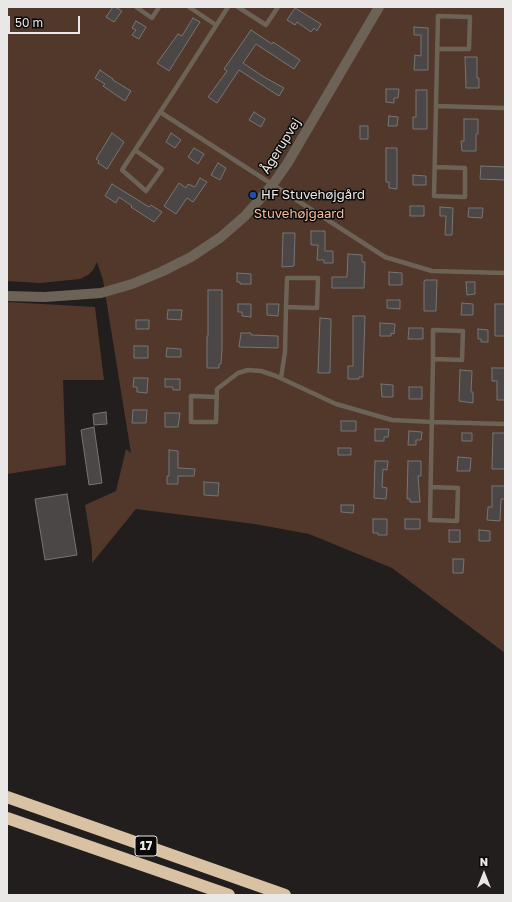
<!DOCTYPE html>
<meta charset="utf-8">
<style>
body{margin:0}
#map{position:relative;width:512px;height:902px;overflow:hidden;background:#211e1d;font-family:"Golos Text",sans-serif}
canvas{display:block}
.frame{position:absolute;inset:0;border:8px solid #eae8e7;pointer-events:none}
.north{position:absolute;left:464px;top:854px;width:40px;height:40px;-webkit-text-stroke:3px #0a0908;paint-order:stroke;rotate:0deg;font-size:11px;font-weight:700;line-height:16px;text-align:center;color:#eae8e7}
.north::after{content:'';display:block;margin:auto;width:14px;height:18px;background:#eae8e7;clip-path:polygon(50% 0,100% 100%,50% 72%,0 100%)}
.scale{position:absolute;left:8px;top:16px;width:72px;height:18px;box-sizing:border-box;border:2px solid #eae8e7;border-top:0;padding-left:5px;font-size:12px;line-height:14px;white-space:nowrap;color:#eae8e7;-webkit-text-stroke:3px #0a0908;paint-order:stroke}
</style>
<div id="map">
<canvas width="512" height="902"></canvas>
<div class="frame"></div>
<div class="north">N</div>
<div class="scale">50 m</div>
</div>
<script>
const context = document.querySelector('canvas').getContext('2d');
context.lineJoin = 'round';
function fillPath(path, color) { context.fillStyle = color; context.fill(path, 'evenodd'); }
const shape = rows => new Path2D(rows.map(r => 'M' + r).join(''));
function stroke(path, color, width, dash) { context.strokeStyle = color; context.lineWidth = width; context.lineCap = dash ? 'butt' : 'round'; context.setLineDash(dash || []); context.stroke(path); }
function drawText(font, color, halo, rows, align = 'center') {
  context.font = font + ' "Golos Text",sans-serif'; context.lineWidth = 3; context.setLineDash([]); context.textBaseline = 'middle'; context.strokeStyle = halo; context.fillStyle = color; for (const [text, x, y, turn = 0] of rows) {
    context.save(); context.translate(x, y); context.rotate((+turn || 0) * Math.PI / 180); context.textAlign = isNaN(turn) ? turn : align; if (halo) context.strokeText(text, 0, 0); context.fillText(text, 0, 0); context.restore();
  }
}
fillPath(shape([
 [7,7,505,7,505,653,392,568,309,534,255,524,136,509,92,563,92,549,85,505,116,491,126,449,131,453,103,280,97,262,93,270,88,275,80,279,40,283,7,281],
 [7,302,95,307,104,380,63,380,66,465,7,474]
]), '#51382a');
const building = shape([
 [113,7,115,7,122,11,114,22,106,17,113,7],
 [295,8,321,24,317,31,314,28,311,32,297,22,295,25,287,20,295,8],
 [193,18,200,22,169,71,157,63,178,34,182,36,193,18],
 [136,21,146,27,139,39,132,35,136,30,132,28,136,21],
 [414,27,428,28,428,70,414,70,415,55,421,56,421,35,414,35,414,27],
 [251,30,272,44,273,42,300,60,294,69,256,44,243,63,264,77,284,88,279,96,239,70,217,103,208,97,227,71,224,69,251,30],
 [465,57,477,57,477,78,479,78,479,88,466,88,465,57],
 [100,70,113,79,113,80,131,91,125,101,103,86,105,84,95,78,100,70],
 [386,89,399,89,398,98,394,98,394,103,386,102,386,89],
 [416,90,427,90,427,129,413,129,413,117,416,117,416,90],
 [254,112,265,119,261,127,249,120,254,112],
 [389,116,398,117,397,126,388,126,389,116],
 [464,119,478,119,478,134,476,134,476,151,462,151,461,141,464,141,464,119],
 [360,126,368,126,368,139,360,139,360,126],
 [112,133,124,142,107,169,98,163,99,161,96,159,112,133],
 [171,133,181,140,175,148,166,142,171,133],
 [194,148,204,154,198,164,188,157,194,148],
 [386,148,397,148,397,189,389,188,389,182,386,182,386,148],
 [218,163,226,168,220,180,211,175,218,163],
 [481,166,505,167,505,180,480,179,481,166],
 [413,175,426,176,426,185,413,185,413,175],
 [200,178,207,182,193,202,187,198,176,214,164,206,179,183,186,188,188,184,195,187,200,178],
 [112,184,149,207,151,205,162,212,154,222,131,207,132,206,119,197,116,203,105,196,112,184],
 [410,206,424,206,424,216,410,216,410,206],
 [440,207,453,208,452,235,445,235,446,216,440,216,440,207],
 [469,208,483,208,482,218,468,217,469,208],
 [311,231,325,231,325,251,333,251,333,263,324,263,324,260,317,260,318,245,311,245,311,231],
 [283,233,295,233,294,266,282,267,283,233],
 [348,254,362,255,362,262,365,262,364,288,332,288,332,277,347,277,348,254],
 [389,272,402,273,402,285,389,285,389,272],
 [237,273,251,274,251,284,240,284,240,282,237,282,237,273],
 [426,280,437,280,436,311,424,311,424,281,426,280],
 [466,282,475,282,475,294,467,295,466,282],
 [208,290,222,290,222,349,221,364,219,364,219,368,207,368,207,336,208,336,208,290],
 [387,300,400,300,400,309,387,308,387,300],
 [462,303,473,304,473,315,461,315,462,303],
 [238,304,251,304,251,317,242,316,242,312,238,312,238,304],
 [267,304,279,304,278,316,267,315,267,304],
 [495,304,505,304,505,336,495,336,495,304],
 [168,310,182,310,181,320,167,319,168,310],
 [353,316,365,316,363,377,359,377,359,379,348,379,348,366,353,366,353,316],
 [320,318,331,319,330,373,318,373,320,318],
 [136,320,149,320,149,329,136,329,136,320],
 [380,323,395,324,394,334,391,333,391,336,380,336,380,323],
 [409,328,423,328,423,339,408,339,409,328],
 [478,329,488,330,488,342,481,342,481,339,478,339,478,329],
 [241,333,251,333,251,335,278,336,278,348,239,347,241,333],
 [134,346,148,346,148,358,134,358,134,346],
 [167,348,181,349,181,357,166,357,167,348],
 [492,368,505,368,505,400,497,400,497,381,492,381,492,368],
 [460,370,472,371,471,392,473,392,473,403,459,401,460,370],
 [134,378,148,378,147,393,137,392,137,387,133,387,134,378],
 [165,379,180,379,180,390,173,390,173,387,165,387,165,379],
 [381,384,393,385,393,397,382,397,381,384],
 [409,387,422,387,422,399,409,399,409,387],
 [133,410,147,410,146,423,132,423,133,410],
 [106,412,107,424,94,425,93,414,106,412],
 [165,413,180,413,178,427,165,427,165,413],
 [341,421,356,421,356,431,341,431,341,421],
 [94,427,102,483,89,485,81,430,94,427],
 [375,429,389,429,388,437,384,437,384,441,375,441,375,429],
 [409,431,422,432,421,440,416,440,416,445,408,445,409,431],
 [462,433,472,433,472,441,462,441,462,433],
 [493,433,505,433,505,469,492,469,493,433],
 [338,448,351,448,351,455,338,455,338,448],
 [169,450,178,451,178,468,195,469,194,476,178,476,178,484,167,484,167,476,169,476,169,450],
 [458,457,471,458,470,471,457,471,458,457],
 [375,461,388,461,387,470,383,469,382,487,387,488,386,499,374,498,375,461],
 [408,461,421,461,421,476,418,476,420,502,410,502,410,499,407,499,408,461],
 [204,482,219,483,218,496,204,495,204,482],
 [492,486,505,486,505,499,501,499,500,521,487,520,488,507,492,507,492,486],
 [67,494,77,555,45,560,35,499,67,494],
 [341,505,354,505,353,513,341,512,341,505],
 [373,519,387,519,387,535,378,535,378,533,373,533,373,519],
 [405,519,420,519,420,529,405,529,405,519],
 [449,530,460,530,460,542,449,542,449,530],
 [479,530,490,531,490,541,479,541,479,530],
 [453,559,464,559,463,573,453,573,453,559]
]);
fillPath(building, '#4a4746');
stroke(building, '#777573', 1);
stroke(shape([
 [136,7,152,18,159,7],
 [189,7,216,25],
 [238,7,266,25,278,7],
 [436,106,505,108],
 [160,112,385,257,432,271,505,273],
 [135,150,162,169,146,191,122,170,135,150,174,91,228,7],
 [435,167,465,168,465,197,434,196,438,16,470,17,469,49,437,49],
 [433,330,463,331,462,360,433,359,433,330],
 [281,378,285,352,286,307,317,308,318,278,287,278,286,307],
 [217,397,191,396,191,422,216,422,217,389,238,373,248,370,261,371,276,376,336,404,392,420,432,422,505,424],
 [431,487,458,488,457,521,430,520,433,359]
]), '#6c6356', 4.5);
stroke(shape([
 [7,296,45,297,101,293,132,284,161,272,191,257,221,237,245,216,273,184,287,164,379,7]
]), '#6c6356', 10);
stroke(shape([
 [7,797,285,895],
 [7,818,229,895]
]), '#d9c2a3', 12);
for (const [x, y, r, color] of [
 [253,195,4,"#1a4fb4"]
]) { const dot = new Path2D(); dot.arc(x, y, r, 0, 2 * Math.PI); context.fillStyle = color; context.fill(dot); stroke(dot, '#0a0908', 1.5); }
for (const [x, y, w] of [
 [146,846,22]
]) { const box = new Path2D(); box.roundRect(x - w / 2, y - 10, w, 20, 3); context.fillStyle = '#0a0908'; context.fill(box); stroke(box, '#eae8e7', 1); }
drawText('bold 12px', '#eae8e7', null, [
 ["17",146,846]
]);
drawText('13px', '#eae8e7', '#0a0908', [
 ["Ågerupvej",281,146,-58]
]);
drawText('13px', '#eae8e7', '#0a0908', [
 ["HF Stuvehøjgård",261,195]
], 'left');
drawText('13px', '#f5bc9c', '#0a0908', [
 ["Stuvehøjgaard",299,214]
]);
</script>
